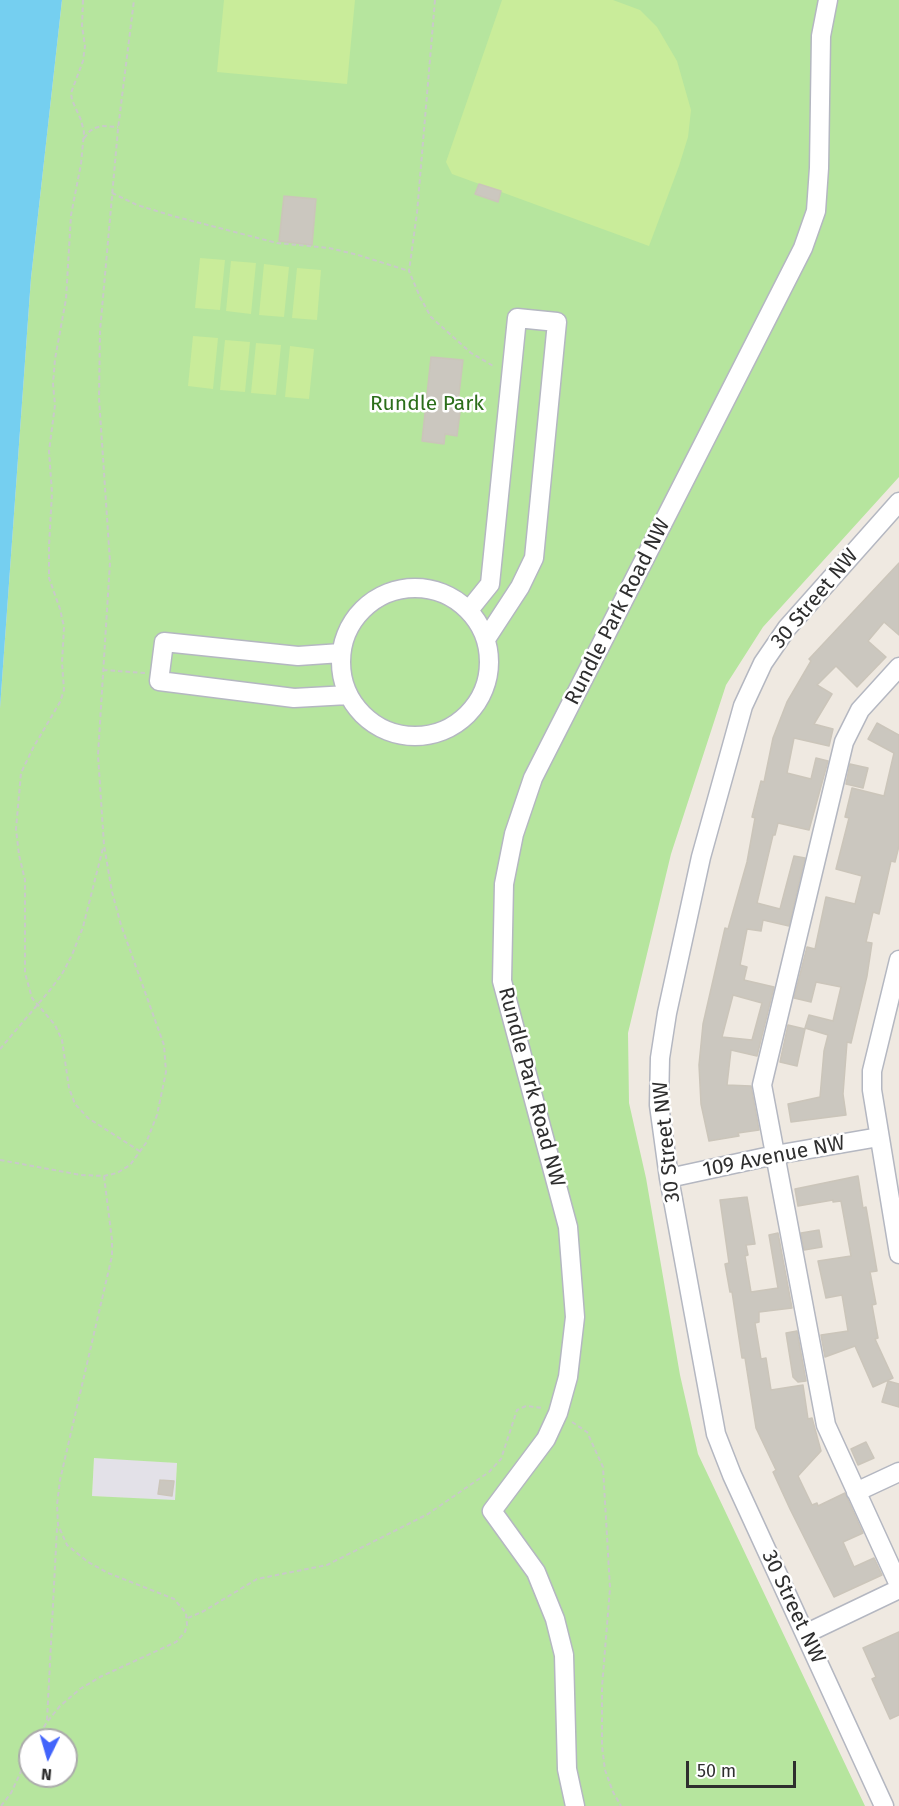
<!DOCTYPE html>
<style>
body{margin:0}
#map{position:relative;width:899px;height:1806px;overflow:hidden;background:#efe9e1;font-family:"Fira Sans",sans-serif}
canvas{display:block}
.north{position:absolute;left:18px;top:1728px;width:60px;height:60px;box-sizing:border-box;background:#fff;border:2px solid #ababab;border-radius:50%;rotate:185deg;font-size:16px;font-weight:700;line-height:24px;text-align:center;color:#2e2e2e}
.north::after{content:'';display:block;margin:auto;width:21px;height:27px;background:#4264fb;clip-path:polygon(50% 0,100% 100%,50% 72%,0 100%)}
.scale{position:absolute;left:686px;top:1761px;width:110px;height:27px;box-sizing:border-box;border:3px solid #2e2e2e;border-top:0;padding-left:8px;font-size:18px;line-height:21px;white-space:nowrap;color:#2e2e2e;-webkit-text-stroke:4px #fff;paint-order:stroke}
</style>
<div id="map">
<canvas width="899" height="1806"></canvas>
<div class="north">N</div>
<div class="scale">50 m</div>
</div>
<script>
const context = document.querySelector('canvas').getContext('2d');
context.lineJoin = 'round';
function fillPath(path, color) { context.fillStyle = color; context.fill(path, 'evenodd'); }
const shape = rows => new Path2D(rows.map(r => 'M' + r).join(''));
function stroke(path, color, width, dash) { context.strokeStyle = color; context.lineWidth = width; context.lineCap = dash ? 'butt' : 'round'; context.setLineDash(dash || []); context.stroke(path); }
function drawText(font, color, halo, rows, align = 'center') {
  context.font = font + ' "Fira Sans",sans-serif'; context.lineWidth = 5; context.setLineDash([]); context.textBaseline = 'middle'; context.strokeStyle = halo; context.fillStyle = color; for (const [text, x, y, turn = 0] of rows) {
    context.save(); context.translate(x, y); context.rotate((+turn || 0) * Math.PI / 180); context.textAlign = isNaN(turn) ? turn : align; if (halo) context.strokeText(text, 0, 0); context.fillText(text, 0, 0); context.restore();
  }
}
fillPath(shape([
 [94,1457,177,1463,175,1501,92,1496]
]), '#e3e1e8');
fillPath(shape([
 [62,0,899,0,899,477,763,627,726,685,671,854,628,1033,629,1103,646,1178,680,1375,698,1454,865,1806,0,1806,0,708,31,278],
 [94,1458,177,1463,175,1500,92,1496],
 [30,1740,66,1740,66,1776,30,1776]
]), '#b6e59e');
fillPath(shape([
 [224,0,355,0,347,84,217,72],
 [502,0,613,0,640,10,657,27,677,61,691,110,688,137,679,166,649,246,452,174,446,162],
 [200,258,225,260,220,310,195,308],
 [231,261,256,263,251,314,226,311],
 [264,264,289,267,284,317,259,315],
 [297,268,321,270,317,320,292,318],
 [193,336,218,338,213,389,188,386],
 [225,340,250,342,245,392,220,390],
 [256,343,281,345,276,395,251,393],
 [290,346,314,349,309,399,285,397]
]), '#c9ec9a');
fillPath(shape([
 [0,0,62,0,31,278,0,708]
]), '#75cff0');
const building = shape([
 [479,184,501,191,498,202,475,194,479,184],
 [284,196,316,199,312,245,279,241,284,196],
 [431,357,463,360,457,411,460,412,457,436,445,434,444,444,422,441,431,357],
 [899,563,899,635,884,622,868,641,886,657,857,687,836,666,817,685,832,694,814,724,833,729,829,746,794,738,787,773,811,779,816,758,828,761,809,830,778,823,775,835,773,835,757,903,780,909,794,856,805,858,789,926,763,920,761,931,747,929,740,965,747,967,744,980,774,987,757,1056,731,1050,727,1085,751,1086,759,1130,738,1133,739,1136,709,1141,701,1104,699,1065,703,1024,725,928,728,929,747,862,755,818,752,817,761,781,764,782,773,738,787,702,811,661,809,659,899,563],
 [733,995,762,1003,752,1040,722,1037,733,995],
 [877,723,899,735,899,846,895,862,891,861,879,914,873,912,866,942,872,943,867,976,851,1043,847,1042,843,1094,846,1115,791,1122,788,1104,820,1097,824,1051,828,1035,805,1028,809,1015,833,1021,841,987,816,982,811,1002,794,998,807,947,815,949,826,897,855,904,862,876,836,869,849,818,845,817,852,788,884,796,894,753,868,739,877,723],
 [850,764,868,768,863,788,846,784,850,764],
 [788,1025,805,1029,797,1066,780,1062,788,1025],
 [858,1176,863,1208,866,1207,877,1271,870,1272,876,1304,872,1305,878,1338,875,1339,893,1378,873,1387,855,1346,825,1357,821,1335,848,1331,842,1295,826,1298,818,1261,851,1256,841,1201,833,1202,833,1200,798,1206,795,1189,858,1176],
 [747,1197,755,1244,746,1245,748,1255,745,1256,751,1292,778,1288,769,1235,778,1233,792,1308,759,1312,759,1322,755,1323,761,1359,766,1358,771,1390,803,1385,808,1419,812,1418,821,1451,798,1476,812,1505,817,1503,818,1506,845,1493,863,1533,843,1542,854,1567,874,1558,882,1575,834,1597,790,1509,773,1472,776,1470,756,1428,745,1358,742,1358,732,1292,730,1292,725,1264,729,1263,720,1200,747,1197],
 [819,1230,822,1247,804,1250,801,1233,819,1230],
 [797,1331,806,1381,798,1382,793,1377,786,1333,797,1331],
 [888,1381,899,1384,899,1407,882,1402,888,1381],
 [866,1442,874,1458,858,1465,851,1449,866,1442],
 [160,1480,174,1481,172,1496,158,1494,160,1480],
 [899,1632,899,1715,890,1719,872,1679,876,1677,863,1648,899,1632]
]);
fillPath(building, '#cbc7bf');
stroke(building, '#cbc5ba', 1.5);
const minor = shape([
 '341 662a74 74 0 1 1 148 0a74 74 0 1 1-148 0Z',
 [469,610,490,584,517,318,557,322,534,558,520,587,486,639],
 [341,653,298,656,164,642,159,681,294,698,348,695],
 [899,667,860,710,844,742,762,1085,826,1425,899,1585],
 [899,960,872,1071,872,1090,899,1254],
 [669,1178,775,1155,879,1137],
 [856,1492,899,1472],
 [805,1634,899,1589],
 [575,1806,567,1769,564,1655,555,1619,536,1572,492,1511,546,1439,558,1413,568,1377,575,1317,568,1227,502,981,504,884,514,834,533,778,803,248,816,211,819,168,821,36,828,0],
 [884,1806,732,1475,716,1434,669,1178,659,1105,660,1058,667,1013,701,857,743,706,763,663,787,628,899,502]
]);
stroke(minor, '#b4b7c1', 21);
stroke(shape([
 [83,0,82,26,85,46,83,61,71,93,72,100,81,120,84,132,81,164,71,215,66,299,55,359,53,384,55,405,49,451,52,493,49,546,49,578,60,609,64,627,62,663,64,690,60,702,33,748,21,773,16,829,19,855,25,880,25,973,32,998,55,1025,62,1040,69,1088,75,1104,88,1118,141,1152],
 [435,0,417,213,409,271,420,297,431,317,471,353,495,367],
 [84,138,90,131,95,128,102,126,118,127],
 [112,193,137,205,173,216,277,243,329,248,358,255,409,271],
 [103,670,145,673],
 [0,1049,50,990,62,974,72,955,83,927,103,848],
 [0,1160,81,1175,104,1176,117,1173,130,1165,146,1143,157,1115,166,1072,164,1045,121,925,112,892,104,845,98,755,110,562,99,398,100,331,118,129,134,0],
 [572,1422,587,1432,603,1467,610,1588,602,1687,602,1746,605,1770,613,1792,621,1806],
 [188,1618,204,1611,257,1579,327,1565,428,1514,489,1472,501,1459,517,1410,526,1406,543,1408],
 [47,1720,57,1528],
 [36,1740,47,1722,60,1706,80,1689,100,1677,176,1642,185,1632,187,1625,186,1613,174,1599,108,1573,88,1562,67,1545,58,1525,57,1505,60,1480,112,1256,112,1240,104,1176],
 [1,1806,11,1793,30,1752]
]), '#c9c9c9', 2, [4.5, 3]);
stroke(minor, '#fff', 18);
drawText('21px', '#2c6e1b', '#fff', [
 ["Rundle Park",427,404]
]);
drawText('21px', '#2e2e2e', '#fff', [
 ["30 Street NW",815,599,-50],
 ["Rundle Park Road NW",618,612,-63],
 ["Rundle Park Road NW",531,1087,75],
 ["30 Street NW",667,1142,-96],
 ["109 Avenue NW",774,1157,-11],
 ["30 Street NW",793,1607,65]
]);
</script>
